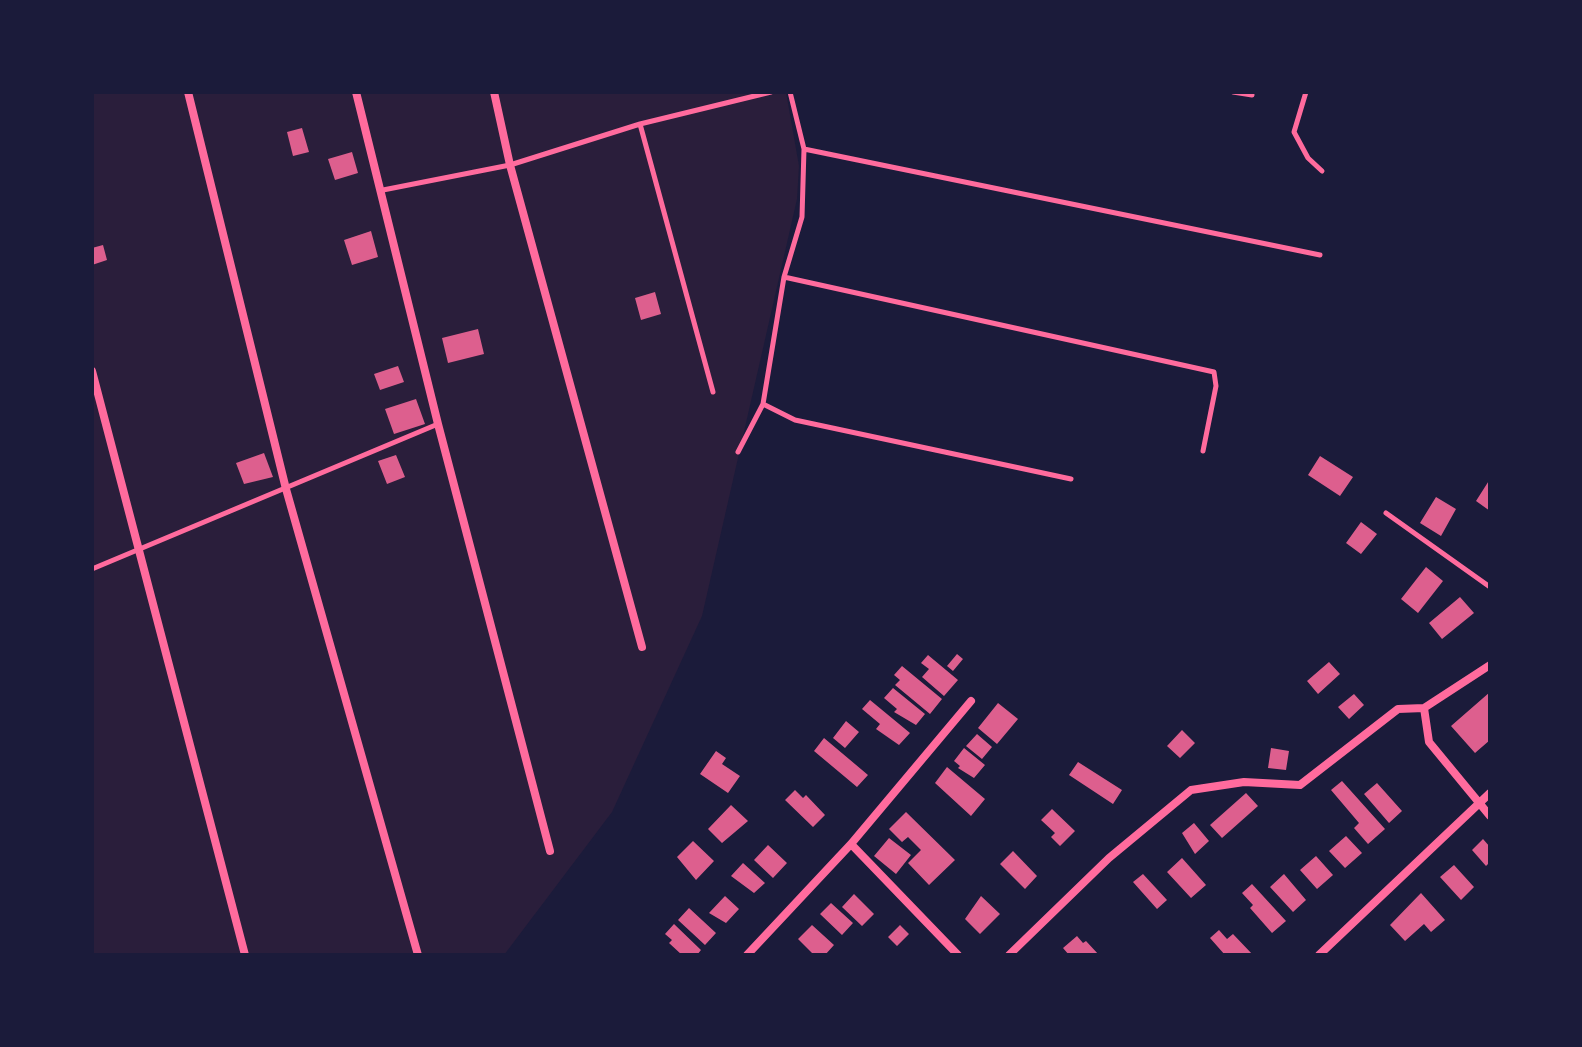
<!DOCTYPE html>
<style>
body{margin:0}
#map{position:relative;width:1582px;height:1047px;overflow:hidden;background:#1b1b3a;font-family:Arial,sans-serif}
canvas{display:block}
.frame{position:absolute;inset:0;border:94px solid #1b1b3a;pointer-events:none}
</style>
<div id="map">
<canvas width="1582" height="1047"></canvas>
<div class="frame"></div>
</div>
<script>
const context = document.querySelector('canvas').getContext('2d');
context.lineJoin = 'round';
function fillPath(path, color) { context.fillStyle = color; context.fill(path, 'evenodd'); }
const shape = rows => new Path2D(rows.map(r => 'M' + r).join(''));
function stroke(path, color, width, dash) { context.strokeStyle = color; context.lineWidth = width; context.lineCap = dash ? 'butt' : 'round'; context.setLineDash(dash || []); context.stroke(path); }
fillPath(shape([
 [92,92,786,92,799,166,797,199,702,616,612,812,504,955,92,955]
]), '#2a1e3b');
fillPath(shape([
 [302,128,309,152,293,156,287,132],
 [352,152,358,173,335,180,328,159],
 [371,231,378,257,352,265,344,240],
 [103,245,107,260,92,265,92,248],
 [655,292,661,314,641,320,635,298],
 [478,329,484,354,448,363,442,338],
 [398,366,404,382,380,390,374,374],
 [416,399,425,424,394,434,385,409],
 [264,453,273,477,244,484,236,463],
 [396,455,405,477,387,484,378,461],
 [1320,456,1353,477,1340,496,1308,475],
 [1490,479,1490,511,1476,501],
 [1436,497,1456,509,1441,536,1420,523],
 [1361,522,1377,534,1361,554,1346,543],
 [1426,567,1443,581,1418,613,1401,599],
 [1460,597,1474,613,1442,639,1429,623],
 [957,654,963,659,953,671,947,666],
 [928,655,958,680,944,696,922,677,929,669,921,663],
 [1329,662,1340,674,1318,694,1307,681],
 [902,666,942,699,930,714,895,685,900,680,894,675],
 [893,688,925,714,916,725,894,712,897,709,884,698],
 [1490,692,1490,740,1475,753,1451,726],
 [1354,694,1364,705,1349,719,1338,707],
 [870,700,910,733,899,745,876,729,880,724,862,709],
 [998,703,1018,719,997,744,978,728],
 [846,721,859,732,845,748,833,738],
 [1182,730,1195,743,1180,758,1167,746],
 [977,734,992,747,982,759,966,746],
 [824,738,868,775,857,787,814,751],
 [964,748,985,765,974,778,958,768,960,766,954,761],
 [1271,748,1289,751,1286,770,1268,768],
 [716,751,726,758,722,764,740,776,728,793,700,774],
 [1078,762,1122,790,1113,804,1069,775],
 [947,767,985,799,971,816,935,783],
 [1342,781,1385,829,1368,844,1354,828,1359,823,1331,790],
 [1377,783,1402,811,1389,823,1364,794],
 [795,790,803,798,806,795,825,815,813,827,785,800],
 [1246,793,1258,806,1222,838,1210,825],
 [731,805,748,821,722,843,708,829],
 [1052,809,1075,831,1060,846,1051,837,1055,833,1041,820],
 [906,812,955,860,929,885,908,863,921,850,908,837,902,842,889,829],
 [1194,823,1209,841,1195,854,1182,833],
 [1346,836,1362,853,1345,868,1329,851],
 [889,838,911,855,896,874,874,856],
 [1483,839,1490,847,1490,862,1486,866,1472,850],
 [693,841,714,861,696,880,677,857],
 [768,845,787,863,773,878,754,860],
 [1013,851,1037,876,1025,889,1000,864],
 [1316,856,1333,875,1317,889,1300,870],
 [1182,858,1206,885,1191,898,1167,872],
 [743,863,765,883,754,893,731,876],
 [1454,865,1474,887,1461,900,1440,877],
 [1143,874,1167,900,1157,909,1133,882],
 [1284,874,1306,900,1293,912,1270,887],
 [1252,884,1286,921,1272,933,1250,908,1253,905,1242,893],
 [1421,893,1445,920,1431,932,1424,924,1405,941,1390,925],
 [854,894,874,914,862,926,842,907],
 [725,896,739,909,726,923,709,913],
 [981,896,1000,914,980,934,965,919],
 [831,903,853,923,842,935,820,914],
 [689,908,716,933,705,945,678,920],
 [674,924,701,950,697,955,682,955,669,943,672,940,665,934],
 [812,925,834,945,825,955,814,955,798,939],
 [900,925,909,934,897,946,888,937],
 [1219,930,1227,939,1233,934,1253,955,1225,955,1210,938],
 [1077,936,1083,943,1086,941,1099,955,1069,955,1063,948]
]), '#dd5f8e');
stroke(shape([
 [1233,92,1252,95],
 [1306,92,1294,132,1308,158,1322,171],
 [640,124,713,392],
 [804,149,1320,255],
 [383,190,510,165,640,124,771,92],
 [784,277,1214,372,1216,386,1203,451],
 [763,404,795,420,1071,479],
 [738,452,763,404,784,277,802,217,804,149,790,92],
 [1386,513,1490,587],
 [92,569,438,424]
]), '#ff6b9d', 5);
stroke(shape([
 [188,92,286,489,418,955],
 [356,92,438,424,550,851],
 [494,92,510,165,642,647],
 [92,371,245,955],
 [1424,708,1429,742,1490,816],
 [851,844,958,955],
 [747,955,851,844,971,701],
 [1009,955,1109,858,1191,790,1244,782,1300,785,1398,709,1424,708,1490,665],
 [1319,955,1490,793]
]), '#ff6b9d', 8);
</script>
